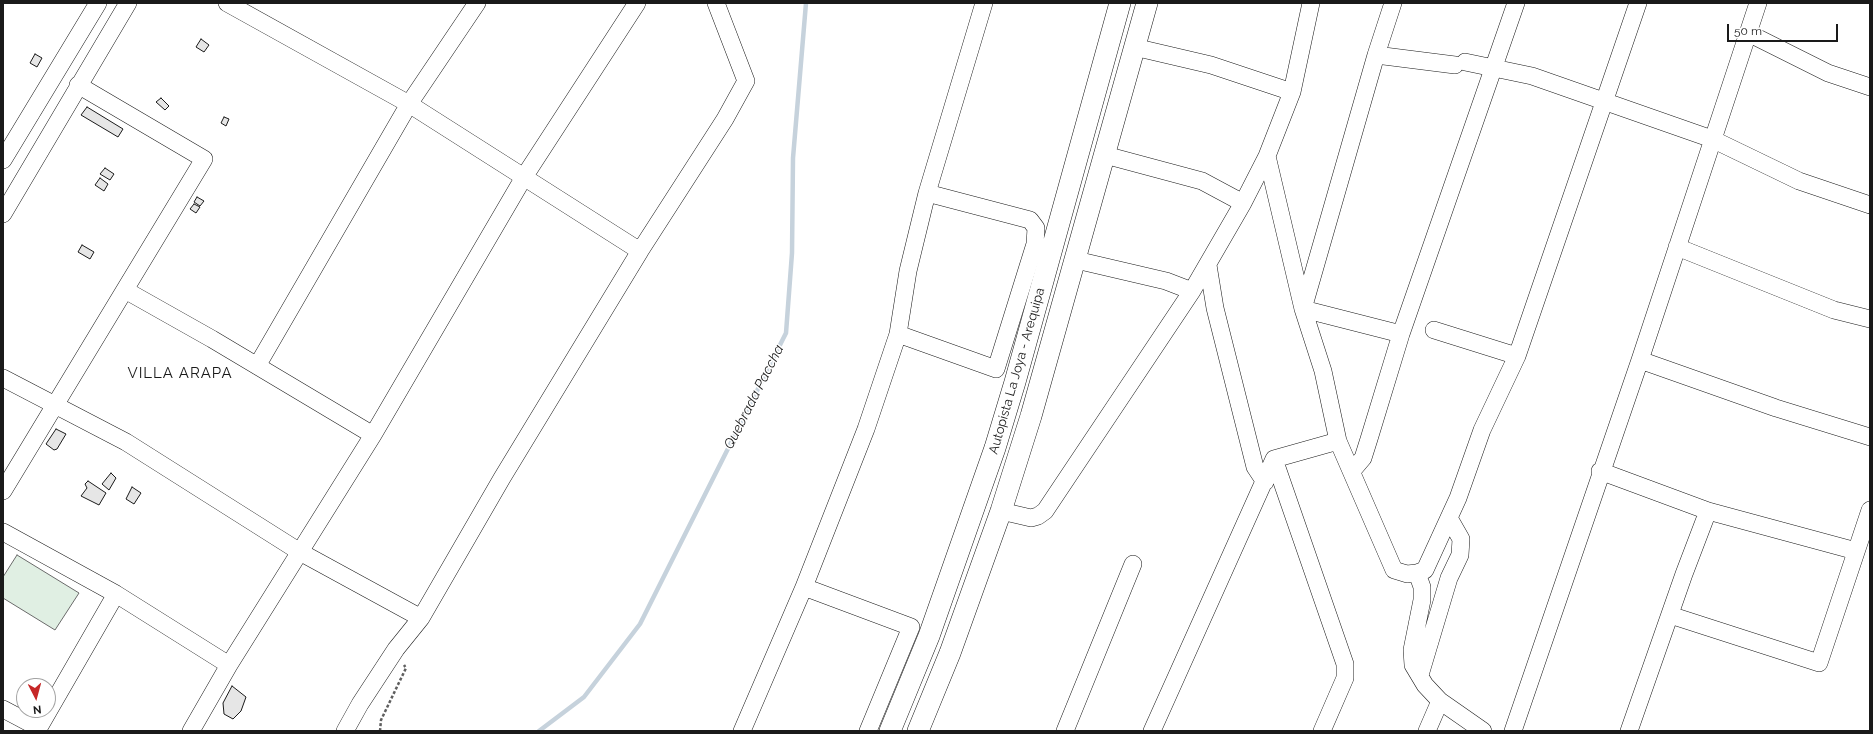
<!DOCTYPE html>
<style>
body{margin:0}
#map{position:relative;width:1873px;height:734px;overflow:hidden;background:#fff;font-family:Raleway,sans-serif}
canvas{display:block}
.frame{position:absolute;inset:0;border:4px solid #1a1a1a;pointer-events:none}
.north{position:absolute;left:16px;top:678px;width:40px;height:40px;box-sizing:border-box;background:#fff;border:1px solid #a3a3a3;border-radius:50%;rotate:174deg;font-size:11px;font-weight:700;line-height:16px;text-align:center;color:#1a1a1a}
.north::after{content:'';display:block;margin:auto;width:14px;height:18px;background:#c62828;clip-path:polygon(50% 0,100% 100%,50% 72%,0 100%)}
.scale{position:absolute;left:1727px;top:24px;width:111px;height:18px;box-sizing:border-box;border:2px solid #1a1a1a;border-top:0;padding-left:5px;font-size:12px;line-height:14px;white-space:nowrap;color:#1a1a1a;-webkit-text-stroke:3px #fff;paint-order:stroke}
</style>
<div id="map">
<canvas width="1873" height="734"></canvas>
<div class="frame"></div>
<div class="north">N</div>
<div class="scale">50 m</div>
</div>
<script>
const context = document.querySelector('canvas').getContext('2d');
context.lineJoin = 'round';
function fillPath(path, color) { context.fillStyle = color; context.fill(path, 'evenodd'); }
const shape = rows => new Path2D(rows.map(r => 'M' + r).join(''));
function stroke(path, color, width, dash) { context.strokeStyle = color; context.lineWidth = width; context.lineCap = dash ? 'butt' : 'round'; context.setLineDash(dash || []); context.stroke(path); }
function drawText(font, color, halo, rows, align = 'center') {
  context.font = font + ' Raleway,sans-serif'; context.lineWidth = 3; context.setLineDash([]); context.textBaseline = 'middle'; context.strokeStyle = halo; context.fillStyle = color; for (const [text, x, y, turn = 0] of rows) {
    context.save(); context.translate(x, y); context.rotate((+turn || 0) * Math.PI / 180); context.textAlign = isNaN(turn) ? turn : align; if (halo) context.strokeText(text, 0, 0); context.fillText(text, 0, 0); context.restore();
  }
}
const green = shape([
 [17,555,79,593,55,630,3,598,3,577,17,555]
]);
fillPath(green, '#e0efe3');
stroke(green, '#6a6a6a', 1);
stroke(shape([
 [539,731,584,697,640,624,786,333,792,253,793,158,806,3]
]), '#c6d2dc', 4.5);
const building = shape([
 [201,39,209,45,204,52,196,47,201,39],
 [35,54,42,58,37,67,30,63,35,54],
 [161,98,169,106,165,110,156,102,161,98],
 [87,107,123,129,118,137,81,115,87,107],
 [224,117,229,119,226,126,221,123,224,117],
 [105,168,114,174,110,180,100,174,105,168],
 [100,178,108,184,104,191,95,185,100,178],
 [197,197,204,201,200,206,194,202,197,197],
 [194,204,200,207,196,213,190,209,194,204],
 [82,245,94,252,90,259,78,252,82,245],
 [56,429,66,434,57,449,54,450,46,444,56,429],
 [111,473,116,478,109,490,102,484,111,473],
 [88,481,106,493,99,505,81,496,87,488,85,484,88,481],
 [132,487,141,493,134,504,126,499,132,487],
 [232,686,246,697,241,711,233,719,224,714,223,703,232,686]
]);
fillPath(building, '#e6e6e6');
stroke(building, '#1a1a1a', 1);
const minor = shape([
 [227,3,409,104,640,251],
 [1393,3,1376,55,1303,309,1401,334],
 [1748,33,1828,73,1870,87],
 [1134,47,1211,65,1292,92],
 [1376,55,1455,65],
 [1465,62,1532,76,1712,139,1799,181,1870,205],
 [1105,155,1202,181,1243,203],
 [1267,156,1303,309,1323,371,1338,441,1394,570,1407,574,1417,573,1425,570,1458,498,1482,430,1517,356,1638,3],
 [3,160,98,3],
 [927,193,1030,220,1036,228,1035,244,1045,248],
 [3,214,128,3],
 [1677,247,1834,310,1870,319],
 [1076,260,1166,281,1192,291],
 [1208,265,1215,308,1255,467,1265,482],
 [125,290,212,339,373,435],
 [1434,330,1517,356],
 [898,334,996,369,1035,244],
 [1640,360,1776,408,1870,437],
 [257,366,409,104,477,3],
 [3,378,126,442,300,552,421,618],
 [1274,459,1345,664,1345,678,1322,731],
 [1274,459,1338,441],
 [1352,471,1363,458,1369,439,1401,334,1516,3],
 [1600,471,1708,511,1856,551],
 [3,491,204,159,78,85],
 [1001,511,1031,518,1038,516,1045,511,1192,291,1243,203,1267,156,1292,92,1311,3],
 [3,532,116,594,229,665],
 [1417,573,1422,587,1422,600,1412,650,1413,665,1425,685,1440,701,1483,731],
 [804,587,911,627,868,731],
 [1670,615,1819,663,1870,510],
 [1420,675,1449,578,1460,555,1461,539,1449,518],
 [3,709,39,728],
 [37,731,116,594],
 [191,731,229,665,373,435,524,177,637,3],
 [345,731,360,704,396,649,421,618,502,478,640,251,725,119,746,81,716,3],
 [742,731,804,587,866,429,898,334,908,271,927,193,984,3],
 [1065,731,1133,564],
 [1152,731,1274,459],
 [1427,731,1440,701],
 [1513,731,1640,360,1758,3],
 [1629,731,1684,574,1708,511]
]);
const major = shape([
 [890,731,929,636,995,448,1015,382,1120,3],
 [918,731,950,653,1001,511,1031,416,1147,3]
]);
stroke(minor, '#1a1a1a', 18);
stroke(major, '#1a1a1a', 22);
stroke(shape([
 [380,731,381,720,406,668,404,665]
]), '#5f5f5f', 2.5, [3, 2]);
stroke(minor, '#fff', 17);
stroke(major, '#fff', 21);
drawText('13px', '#1a1a1a', '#fff', [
 ["Autopista La Joya - Arequipa",1017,371,-74]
]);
drawText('italic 14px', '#1a1a1a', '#fff', [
 ["Quebrada Paccha",754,397,-63]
]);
context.letterSpacing = '1px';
drawText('15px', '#1a1a1a', '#fff', [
 ["VILLA ARAPA",180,373]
]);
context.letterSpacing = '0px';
</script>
